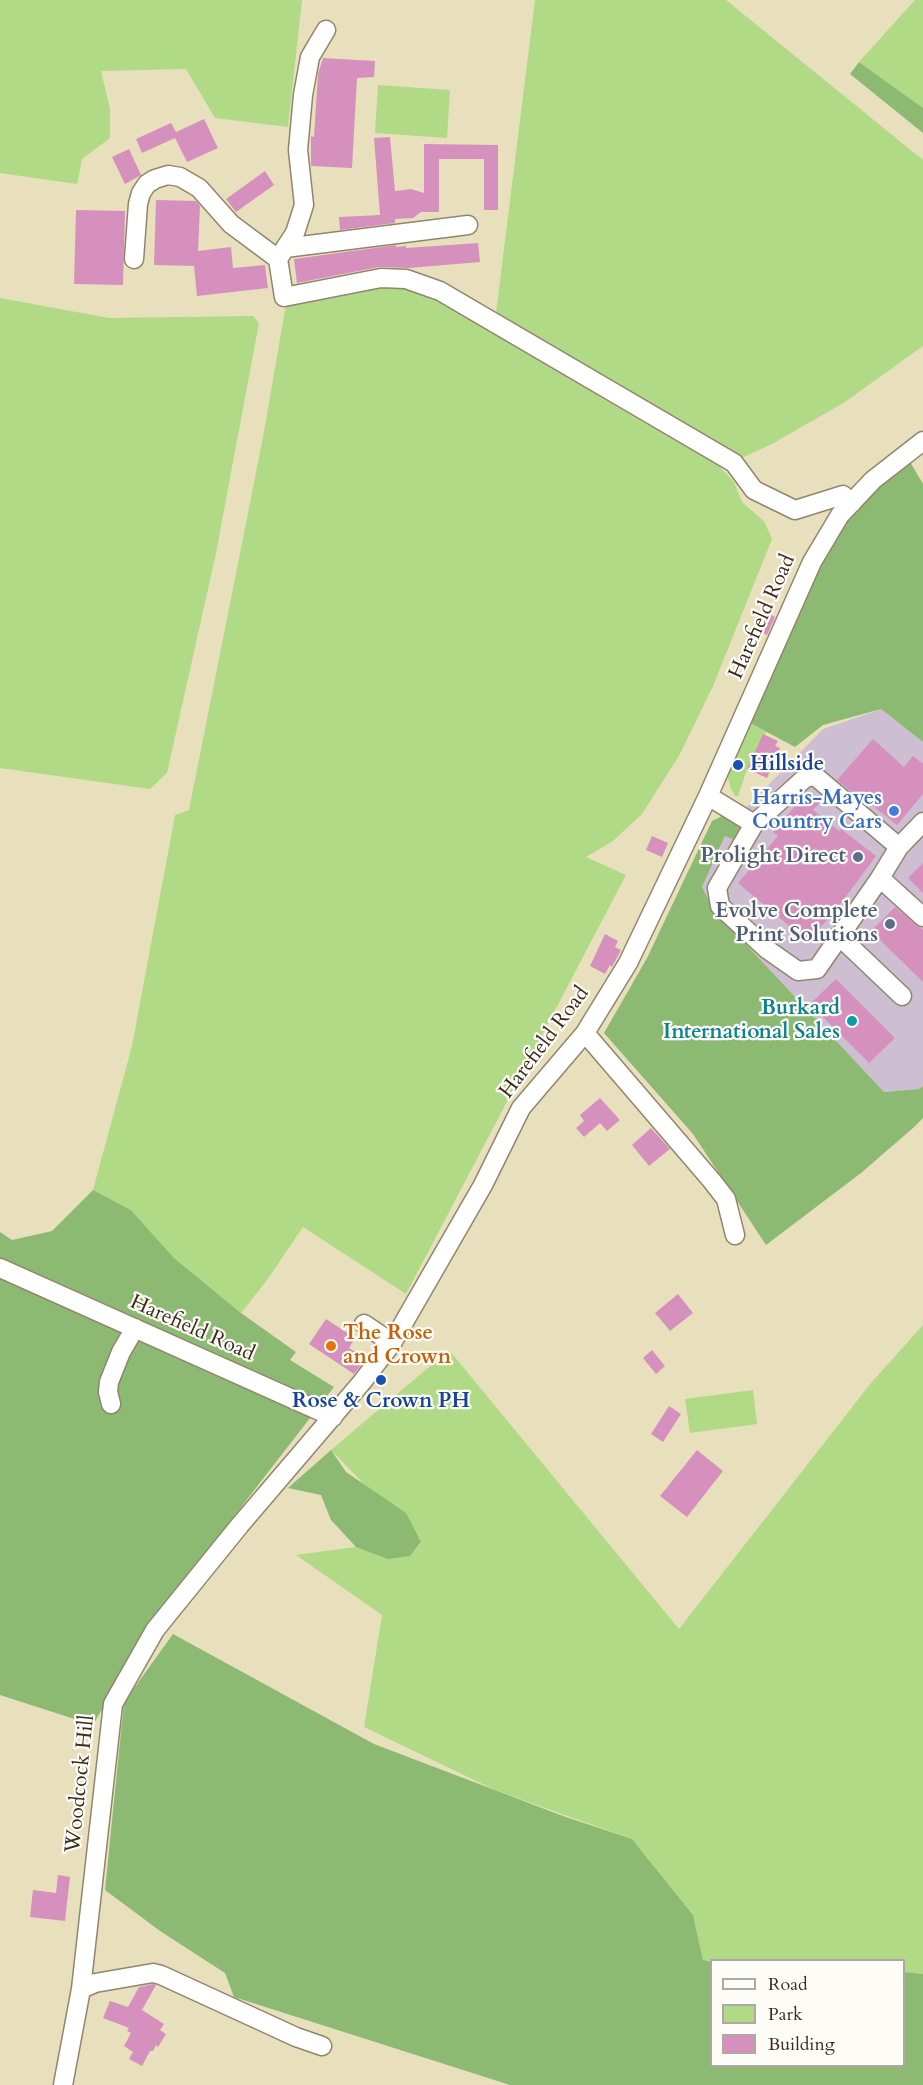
<!DOCTYPE html>
<style>
body{margin:0}
#map{position:relative;width:923px;height:2085px;overflow:hidden;background:#e8e0bc;font-family:Cardo,serif}
canvas{display:block}
.legend{position:absolute;left:710px;top:1959px;width:195px;height:108px;box-sizing:border-box;background:#fdfcf7;border:2px solid #afa8a0;margin:0;padding:8px 10px;list-style:none;font-size:18px;color:#3b2a1e}
.legend li{display:flex;align-items:center;gap:12px;height:30px}
.legend b{width:30px;border:2px solid #afa8a0}
</style>
<div id="map">
<canvas width="923" height="2085"></canvas>
<ul class="legend">
<li><b style="height:8px;background:#fff"></b>Road</li>
<li><b style="height:16px;background:#b0da85"></b>Park</li>
<li><b style="height:16px;background:#d690be"></b>Building</li>
</ul>
</div>
<script>
const context = document.querySelector('canvas').getContext('2d');
context.lineJoin = 'round';
function fillPath(path, color) { context.fillStyle = color; context.fill(path, 'evenodd'); }
const shape = rows => new Path2D(rows.map(r => 'M' + r).join(''));
function stroke(path, color, width, dash) { context.strokeStyle = color; context.lineWidth = width; context.lineCap = dash ? 'butt' : 'round'; context.setLineDash(dash || []); context.stroke(path); }
function drawText(font, color, halo, rows, align = 'center') {
  context.font = font + ' Cardo,serif'; context.lineWidth = 4.5; context.setLineDash([]); context.textBaseline = 'middle'; context.strokeStyle = halo; context.fillStyle = color; for (const [text, x, y, turn = 0] of rows) {
    context.save(); context.translate(x, y); context.rotate((+turn || 0) * Math.PI / 180); context.textAlign = isNaN(turn) ? turn : align; if (halo) context.strokeText(text, 0, 0); context.fillText(text, 0, 0); context.restore();
  }
}
fillPath(shape([
 [881,709,923,742,923,1086,919,1089,884,1092,713,909,701,887,728,831,741,813,823,729]
]), '#cebed1');
fillPath(shape([
 [0,0,302,0,288,127,215,118,186,69,101,71,110,109,110,138,82,159,77,184,0,173],
 [535,0,726,0,923,160,923,346,845,402,772,444,737,460,496,313],
 [915,0,923,0,923,108,859,62],
 [378,85,450,90,447,138,375,133],
 [405,285,444,301,612,404,719,466,734,482,742,502,764,521,772,539,713,686,680,754,642,814,613,841,586,857,626,875,406,1294,303,1227,267,1280,241,1313,174,1258,131,1210,93,1190,132,1046,175,815,189,810,264,432,286,304,343,290],
 [0,298,109,318,253,316,259,323,216,553,167,773,150,789,0,768],
 [750,723,766,732,747,769,738,796,735,796,731,789,727,775],
 [923,1325,923,1974,904,1972,904,1960,703,1960,693,1915,632,1839,495,1790,364,1727,382,1615,296,1555,356,1547,410,1556,421,1543,331,1450,449,1350,679,1629,871,1383],
 [753,1390,757,1424,690,1433,685,1399]
]), '#b0da85');
fillPath(shape([
 [859,62,923,108,923,133,850,74],
 [909,460,923,484,923,742,881,709,823,725,795,747,750,723,826,553,848,517,872,491],
 [724,815,741,827,737,841,725,836,702,887,713,909,884,1092,919,1089,923,1086,923,1118,913,1128,861,1173,766,1245,693,1134,604,1033,647,958,712,821],
 [93,1190,131,1210,174,1258,241,1313,296,1352,290,1360,334,1387,153,1621,93,1725,0,1695,0,1232,12,1240,52,1231],
 [331,1450,346,1472,406,1513,421,1542,410,1556,388,1559,356,1547,331,1520,321,1495,288,1488],
 [173,1634,374,1744,563,1816,632,1839,693,1915,703,1960,711,1961,712,2066,904,2066,904,1972,923,1974,923,2085,510,2085,234,1997,225,1973,160,1931,105,1890,124,1702]
]), '#8cba72');
fillPath(shape([
 [323,58,375,61,374,77,357,78,352,168,311,166,311,136,314,137,318,74],
 [204,119,218,148,187,162,175,138,142,153,136,139,171,123,176,132],
 [390,137,395,191,411,189,424,193,424,144,498,145,498,210,484,210,484,159,439,159,439,212,421,212,413,218,395,219,395,223,340,230,339,217,380,215,374,138],
 [129,149,141,175,125,184,112,157],
 [265,171,274,185,236,212,226,199],
 [156,200,196,201,200,206,198,251,231,247,233,268,265,265,268,288,197,296,194,266,154,265],
 [76,210,125,211,123,285,74,284],
 [478,243,480,262,409,268,379,267,297,283,294,259,396,245,396,247,406,246,406,248],
 [766,612,775,617,767,635,756,629],
 [763,734,778,741,775,746,780,748,767,778,747,769],
 [873,739,904,767,913,756,923,764,923,794,897,825,867,801,865,803,837,780],
 [808,791,821,801,813,810,839,831,841,829,876,856,836,910,809,940,796,927,794,930,738,883,778,836,773,832],
 [652,836,668,843,662,857,646,850],
 [923,863,923,893,908,878],
 [895,907,923,930,923,982,871,931],
 [605,934,618,941,615,947,621,950,612,967,610,965,605,974,590,966],
 [836,979,895,1038,869,1063,810,1004],
 [600,1098,620,1120,607,1131,600,1123,584,1137,576,1128,584,1121,580,1115],
 [651,1128,670,1149,649,1166,632,1145],
 [678,1294,693,1313,670,1331,655,1313],
 [326,1319,355,1338,349,1348,366,1359,354,1374,309,1344],
 [652,1350,665,1366,656,1374,643,1358],
 [669,1406,681,1414,663,1442,651,1434],
 [697,1450,723,1471,687,1517,660,1496],
 [58,1875,70,1877,65,1921,30,1917,33,1890,56,1893],
 [153,1984,156,1985,142,2010,164,2024,160,2030,166,2034,158,2047,156,2045,153,2051,150,2051,142,2066,129,2059,133,2052,124,2046,131,2033,127,2031,129,2028,103,2018,110,2001,128,2007,139,1987]
]), '#d690be');
const minor = shape([
 [326,30,310,57,303,95,298,150,304,205,295,233,278,259,284,297,381,278,406,279,440,291,734,463,754,490,795,510,843,495,852,503],
 [285,248,468,225],
 [134,259,138,204,141,193,147,184,155,179,168,175,180,177,199,188,231,224,278,259],
 [708,796,754,824,717,888,720,906,768,950,798,971,817,969,880,878,899,847,923,822],
 [754,824,805,778,815,776,899,847],
 [880,878,923,917],
 [839,936,902,996],
 [585,1033,712,1181,726,1199,735,1235],
 [0,1268,333,1417],
 [364,1324,392,1343],
 [111,1404,108,1392,109,1382,121,1352,135,1328],
 [81,1989,95,1983,153,1973,161,1975,296,2037,322,2046],
 [63,2085,81,1989,113,1704,155,1630,240,1525,362,1382,392,1343,483,1185,521,1108,585,1033,628,963,708,796,812,562,840,515,873,480,923,441]
]);
stroke(minor, '#92856d', 21);
stroke(minor, '#fff', 18);
for (const [x, y, r, color] of [
 [738,765,6,"#1a4fb4"],
 [894,811,6,"#3f7fe0"],
 [858,857,6,"#5c6f8a"],
 [890,924,6,"#5c6f8a"],
 [852,1021,6,"#0f9aa8"],
 [331,1346,6,"#e8710a"],
 [381,1380,6,"#1a4fb4"]
]) { const dot = new Path2D(); dot.arc(x, y, r, 0, 2 * Math.PI); context.fillStyle = color; context.fill(dot); stroke(dot, '#fdfcf7', 2); }
drawText('21px', '#3b2a1e', '#fdfcf7', [
 ["Harefield Road",763,617,-66],
 ["Harefield Road",545,1043,-53],
 ["Harefield Road",192,1329,24],
 ["Woodcock Hill",81,1784,-84]
]);
drawText('bold 21px', '#164399', '#fdfcf7', [
 ["Hillside",750,765],
 ["Rose & Crown PH",381,1402,"center"]
], 'left');
drawText('bold 21px', '#366cbe', '#fdfcf7', [
 ["Harris-Mayes",882,799],
 ["Country Cars",882,823]
], 'right');
drawText('bold 21px', '#4e5e75', '#fdfcf7', [
 ["Prolight Direct",846,857],
 ["Evolve Complete",878,912],
 ["Print Solutions",878,936]
], 'right');
drawText('bold 21px', '#0d838f', '#fdfcf7', [
 ["Burkard",840,1009],
 ["International Sales",840,1033]
], 'right');
drawText('bold 21px', '#c56008', '#fdfcf7', [
 ["The Rose",343,1334],
 ["and Crown",343,1358]
], 'left');
</script>
